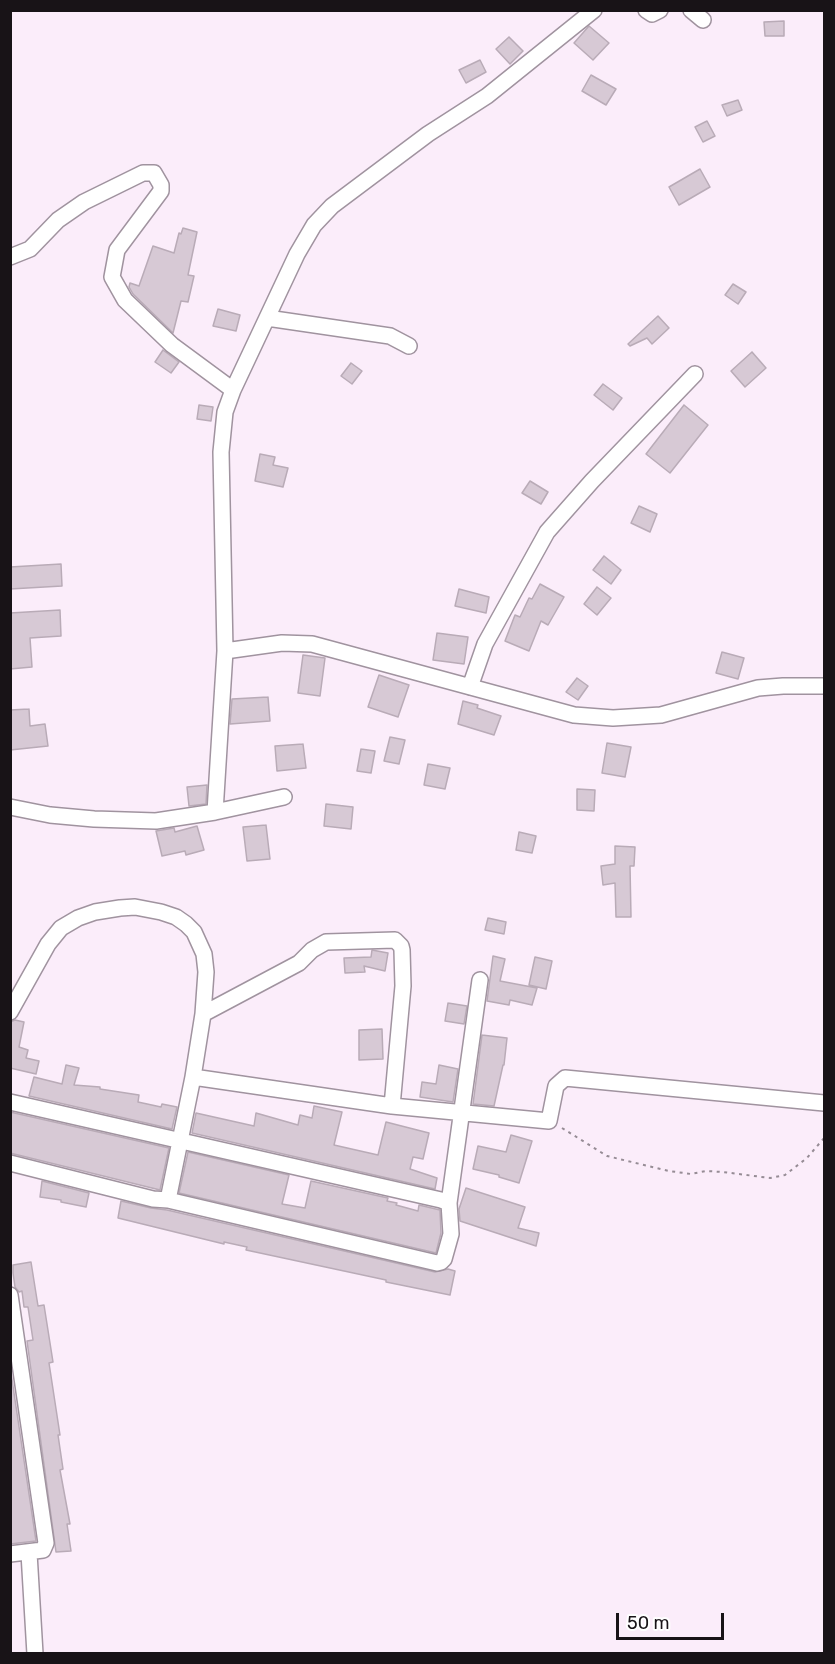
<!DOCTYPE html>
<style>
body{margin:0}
#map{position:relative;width:835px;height:1664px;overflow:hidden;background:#fbedfa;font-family:Rubik,sans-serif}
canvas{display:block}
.frame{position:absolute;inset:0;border:12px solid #181317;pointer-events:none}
.scale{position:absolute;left:616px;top:1613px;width:108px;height:27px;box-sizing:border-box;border:3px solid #181317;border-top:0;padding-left:8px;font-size:18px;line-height:21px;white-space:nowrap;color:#181317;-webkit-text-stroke:4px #fff;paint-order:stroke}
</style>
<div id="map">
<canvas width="835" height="1664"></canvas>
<div class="frame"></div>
<div class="scale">50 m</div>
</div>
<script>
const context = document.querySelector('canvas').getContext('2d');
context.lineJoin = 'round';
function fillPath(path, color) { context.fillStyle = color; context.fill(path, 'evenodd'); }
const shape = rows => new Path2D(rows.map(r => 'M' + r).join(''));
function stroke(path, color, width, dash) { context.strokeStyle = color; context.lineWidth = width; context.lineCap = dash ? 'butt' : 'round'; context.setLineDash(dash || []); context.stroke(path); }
const building = shape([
 [784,21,784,36,765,36,764,22,784,21],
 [589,26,609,43,593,60,574,43,589,26],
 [509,37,523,51,510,64,496,49,509,37],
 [480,60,486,72,466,83,459,70,480,60],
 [591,75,616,89,606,105,582,91,591,75],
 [738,100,742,110,727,116,722,105,738,100],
 [707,121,715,136,703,142,695,127,707,121],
 [700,169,710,187,679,205,669,187,700,169],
 [183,228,197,232,188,275,194,276,188,302,181,301,173,333,133,294,129,287,130,283,139,286,153,246,174,253,179,233,181,234,183,228],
 [733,284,746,292,738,304,725,295,733,284],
 [218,309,240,315,236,331,213,326,218,309],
 [658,316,669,328,652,344,647,338,630,346,628,344,658,316],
 [163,350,179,362,171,373,155,362,163,350],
 [752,352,766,368,745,387,731,371,752,352],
 [351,363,362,371,352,384,341,376,351,363],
 [603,384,622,398,613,410,594,395,603,384],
 [199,405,213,407,211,421,197,419,199,405],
 [684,405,708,425,670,473,646,454,684,405],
 [260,454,275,457,273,465,288,468,283,487,255,481,260,454],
 [530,481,548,492,541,504,522,493,530,481],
 [639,506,657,514,650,532,631,523,639,506],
 [604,556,621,570,611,584,593,570,604,556],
 [61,564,62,586,10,589,10,567,61,564],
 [540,584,564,597,548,625,541,621,529,651,505,641,515,615,520,617,529,598,532,599,540,584],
 [597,587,611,598,597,615,584,604,597,587],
 [459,589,489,597,486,613,455,606,459,589],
 [60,610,61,636,30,638,32,667,10,669,10,613,60,610],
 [437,633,468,637,464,664,433,660,437,633],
 [722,652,744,658,738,679,716,673,722,652],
 [303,655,325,658,320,696,298,693,303,655],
 [379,675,409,685,398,717,368,707,379,675],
 [577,678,588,686,578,700,566,692,577,678],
 [268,697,270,721,230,724,232,699,268,697],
 [463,701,478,705,477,708,501,716,494,735,458,724,463,701],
 [29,709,30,726,45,724,48,746,10,750,10,710,29,709],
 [390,737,405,740,399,764,384,761,390,737],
 [607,743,631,747,625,777,602,773,607,743],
 [303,744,306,768,277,771,275,746,303,744],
 [361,749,375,751,371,773,357,771,361,749],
 [428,764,450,768,445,789,424,785,428,764],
 [207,785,206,804,189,806,187,787,207,785],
 [577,789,595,790,594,811,577,810,577,789],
 [326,804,353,807,351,829,324,826,326,804],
 [266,825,270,859,247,861,243,827,266,825],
 [197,826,204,850,186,855,185,851,162,856,156,831,174,828,175,832,197,826],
 [519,832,536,836,532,853,516,850,519,832],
 [615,846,635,847,634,866,630,866,631,917,616,917,615,883,603,885,601,866,615,864,615,846],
 [488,918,506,922,504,934,485,930,488,918],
 [372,950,388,953,385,971,364,966,365,972,345,973,344,958,371,957,372,950],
 [493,956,505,959,500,981,537,988,532,1005,510,1000,509,1005,487,1001,493,956],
 [535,957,552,961,546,989,529,985,535,957],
 [448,1003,467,1006,464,1024,445,1021,448,1003],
 [15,1020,24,1022,19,1047,28,1050,26,1058,39,1061,36,1074,10,1068,10,1022,15,1020],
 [382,1029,383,1059,359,1060,359,1030,382,1029],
 [482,1035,507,1038,504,1065,503,1065,494,1106,473,1104,482,1035],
 [66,1065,79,1068,74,1085,100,1087,100,1089,139,1095,138,1102,161,1107,162,1104,177,1107,172,1129,29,1096,34,1077,62,1084,66,1065],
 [439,1065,458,1069,453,1102,420,1097,422,1082,436,1084,439,1065],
 [314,1106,342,1112,334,1145,378,1155,386,1122,429,1133,423,1159,413,1157,410,1169,437,1178,435,1189,192,1133,196,1113,254,1126,256,1113,298,1125,300,1115,312,1118,314,1106],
 [10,1112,169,1148,160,1190,10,1153,10,1112],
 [511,1135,532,1141,519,1183,499,1177,499,1175,473,1169,478,1146,506,1152,511,1135],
 [188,1152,289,1175,282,1204,305,1208,311,1181,388,1198,387,1201,397,1203,396,1205,418,1211,419,1205,440,1210,441,1233,436,1253,179,1193,188,1152],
 [42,1181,89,1193,86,1207,61,1202,61,1200,40,1197,42,1181],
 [466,1188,525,1207,518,1228,539,1233,536,1246,460,1221,459,1209,466,1188],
 [121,1201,151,1208,167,1210,435,1272,448,1269,455,1271,450,1295,386,1282,386,1280,246,1250,247,1247,224,1242,224,1244,118,1218,121,1201],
 [31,1262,38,1306,44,1305,53,1362,49,1363,60,1435,58,1435,63,1469,60,1470,70,1524,67,1524,71,1551,56,1552,27,1341,33,1340,28,1307,24,1307,22,1291,19,1292,15,1287,13,1273,13,1265,31,1262],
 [10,1366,36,1541,10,1544,10,1366]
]);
fillPath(building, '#d7c9d5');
stroke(building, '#b9abb7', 1.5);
const minor = shape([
 [594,10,487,96,428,134,332,206,314,225,297,254,233,390,225,412,221,452,225,651,282,643,312,644,574,715,613,718,661,715,758,688,783,686,824,686],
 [646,10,652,14,660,10],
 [691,10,703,20],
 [10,257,30,249,58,220,84,202,143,173,154,173,161,185,161,191,117,250,112,277,125,300,172,345,233,390],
 [267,318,390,336,409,346],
 [470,687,485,644,547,532,592,481,695,374],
 [10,807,50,815,94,819,156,821,215,812,284,797],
 [215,812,225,651],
 [10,1012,48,944,61,928,78,918,95,912,120,908,135,907,161,912,176,917,186,924,194,932,204,954,206,972,203,1014,193,1077],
 [203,1014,299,963,312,950,326,942,395,940,401,946,402,950,403,986,392,1106],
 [10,1102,441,1200,449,1203,451,1234,444,1259,441,1262,437,1263,168,1200,153,1199,10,1163],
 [168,1200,193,1077,392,1106,549,1121,556,1086,565,1078,824,1103],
 [449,1203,480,980],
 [10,1295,46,1543,43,1550,10,1554],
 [29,1553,35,1654]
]);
stroke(minor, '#a0939f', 18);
stroke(shape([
 [562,1128,607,1156,669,1171,691,1174,706,1171,723,1172,770,1178,785,1175,807,1158,824,1138]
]), '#968c95', 2, [3, 4.5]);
stroke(minor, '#fff', 15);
</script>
